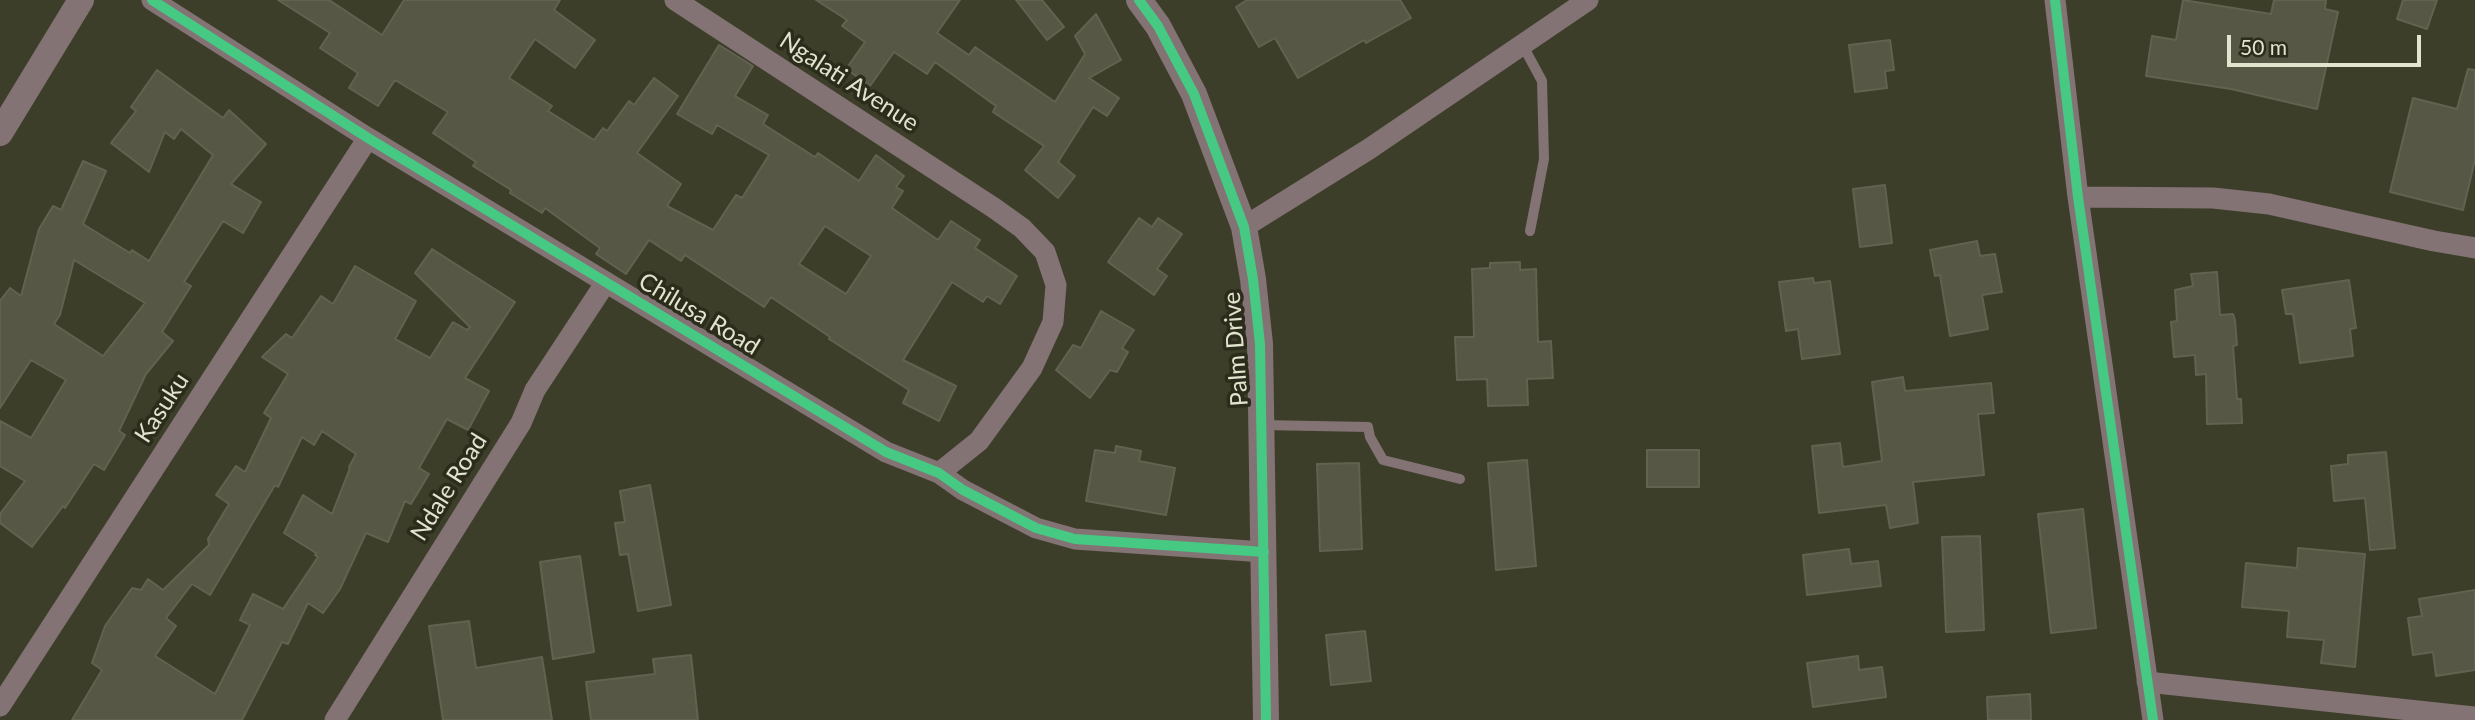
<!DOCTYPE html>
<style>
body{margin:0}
#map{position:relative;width:2475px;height:720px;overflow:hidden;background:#3d3e29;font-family:Lato,sans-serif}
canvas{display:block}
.scale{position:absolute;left:2227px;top:35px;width:194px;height:32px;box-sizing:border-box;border:4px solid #e2e4ce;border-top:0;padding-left:9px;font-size:21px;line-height:24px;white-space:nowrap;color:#e2e4ce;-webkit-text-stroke:5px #2b2c1b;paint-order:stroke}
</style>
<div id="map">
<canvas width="2475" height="720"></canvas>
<div class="scale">50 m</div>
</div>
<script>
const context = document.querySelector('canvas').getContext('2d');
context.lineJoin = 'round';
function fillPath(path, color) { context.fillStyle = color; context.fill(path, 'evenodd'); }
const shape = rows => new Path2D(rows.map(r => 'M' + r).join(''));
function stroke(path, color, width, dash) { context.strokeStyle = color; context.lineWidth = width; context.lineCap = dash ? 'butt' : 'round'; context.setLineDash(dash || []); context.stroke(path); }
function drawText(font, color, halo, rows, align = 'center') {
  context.font = font + ' Lato,sans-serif'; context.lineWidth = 7; context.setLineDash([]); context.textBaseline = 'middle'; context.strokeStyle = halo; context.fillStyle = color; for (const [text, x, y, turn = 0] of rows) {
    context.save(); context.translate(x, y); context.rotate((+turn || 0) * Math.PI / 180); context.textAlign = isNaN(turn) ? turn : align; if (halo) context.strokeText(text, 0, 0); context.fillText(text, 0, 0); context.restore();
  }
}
const building = shape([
 [278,0,329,0,382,35,404,0,560,0,554,10,595,40,575,68,535,39,509,78,552,106,548,111,594,140,603,128,607,131,629,101,634,105,654,78,678,96,637,153,681,184,667,206,713,230,736,195,742,198,769,155,717,125,712,134,677,114,719,45,753,66,735,96,768,115,763,124,815,157,818,153,859,181,876,155,904,176,896,187,903,191,892,208,938,240,951,221,980,240,975,248,1017,276,1000,304,987,296,983,302,952,282,903,360,956,386,939,421,903,403,909,390,829,339,830,337,771,297,764,307,685,255,681,261,649,240,626,274,596,254,600,248,545,208,542,213,510,193,511,190,473,166,476,162,433,133,448,112,395,80,378,106,349,88,358,73,320,48,330,33,278,0],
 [825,226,871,256,846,294,799,264,825,226],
 [816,0,960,0,937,33,969,55,975,47,1055,102,1085,54,1075,36,1096,14,1121,60,1089,78,1119,98,1107,116,1093,107,1058,162,1075,176,1058,198,1025,170,1044,146,993,112,996,106,935,62,927,74,894,52,870,86,846,69,865,42,842,26,847,20,816,0],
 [1016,0,1042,0,1064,27,1047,40,1016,0],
 [1247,0,1400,0,1411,18,1366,43,1364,40,1298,78,1275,38,1259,47,1236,7,1247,0],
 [2183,0,2271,14,2274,0,2326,0,2325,9,2338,12,2317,109,2231,89,2146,76,2152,36,2176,40,2183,0],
 [2403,0,2437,0,2427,29,2397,19,2403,0],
 [1890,40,1894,70,1885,71,1887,88,1855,92,1849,45,1890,40],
 [2468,69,2475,70,2475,160,2463,210,2390,192,2413,98,2457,109,2468,69],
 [157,70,223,118,229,110,266,144,231,184,261,202,243,233,223,221,184,282,191,286,162,332,173,341,146,374,119,431,125,435,104,470,94,464,65,508,63,506,32,547,0,523,0,514,25,481,0,466,0,421,31,438,66,380,31,360,0,408,0,301,10,288,21,296,39,229,53,206,61,210,83,161,106,171,83,224,130,253,132,250,149,261,213,155,181,129,174,139,165,132,149,172,111,143,136,111,131,107,157,70],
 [74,260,145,303,103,356,54,324,60,315,74,260],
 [1885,185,1892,243,1860,247,1853,189,1885,185],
 [1139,218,1152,227,1158,218,1182,234,1157,269,1167,276,1154,295,1108,262,1139,218],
 [1977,241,1980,256,1995,254,2002,292,1982,295,1988,329,1950,336,1940,275,1935,276,1930,250,1977,241],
 [432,249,515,302,465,378,489,391,468,430,447,419,419,468,429,474,411,504,405,501,388,542,366,533,340,589,323,613,308,603,288,644,282,642,242,720,72,720,102,670,92,663,105,626,132,588,141,590,148,579,163,590,209,545,208,539,229,504,216,495,236,466,245,472,271,418,264,413,288,374,262,357,286,334,292,338,321,296,333,304,355,266,416,301,395,339,430,358,453,322,467,330,470,327,415,273,432,249],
 [322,431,356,454,349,467,350,468,332,514,303,495,284,533,316,553,315,555,318,557,283,609,253,594,240,620,250,625,215,694,155,656,176,626,166,618,192,584,210,595,275,485,278,487,302,437,314,445,322,431],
 [1520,262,1520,270,1536,269,1538,342,1551,341,1553,378,1527,379,1528,405,1488,406,1487,379,1457,380,1455,337,1474,337,1472,269,1490,268,1490,263,1520,262],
 [2217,272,2220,315,2233,314,2235,320,2237,345,2233,346,2237,399,2241,399,2242,423,2207,424,2206,374,2196,375,2195,355,2174,357,2171,322,2177,321,2175,290,2193,286,2191,274,2217,272],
 [1813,278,1814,283,1830,281,1840,354,1802,359,1798,329,1786,331,1779,282,1813,278],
 [2349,280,2356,328,2350,329,2353,356,2300,363,2293,314,2286,314,2282,290,2349,280],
 [1101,311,1134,330,1122,348,1128,352,1117,372,1110,370,1090,398,1056,370,1073,345,1081,348,1101,311],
 [1903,377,1905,391,1991,383,1994,413,1978,414,1984,475,1913,482,1918,523,1890,528,1886,505,1819,513,1812,446,1840,443,1843,467,1882,461,1872,382,1903,377],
 [1116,446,1141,451,1139,461,1175,468,1166,515,1086,501,1095,450,1115,453,1116,446],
 [1647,450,1699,450,1699,487,1647,487,1647,450],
 [2386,452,2395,548,2370,550,2365,498,2334,501,2331,466,2348,464,2348,455,2386,452],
 [1527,460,1536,566,1496,570,1488,463,1527,460],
 [1359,463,1362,549,1320,551,1317,464,1359,463],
 [650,485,671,605,638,611,628,554,620,555,615,523,625,522,620,491,650,485],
 [2083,509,2096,628,2051,633,2038,514,2083,509],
 [1980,536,1984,630,1946,632,1942,537,1980,536],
 [2298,548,2365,554,2355,667,2321,663,2324,640,2287,637,2289,611,2242,607,2246,563,2297,568,2298,548],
 [1849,549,1851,564,1878,561,1881,586,1807,595,1803,555,1849,549],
 [580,556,594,652,553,659,540,562,580,556],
 [2475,590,2475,670,2436,676,2433,652,2413,655,2408,618,2422,616,2419,599,2475,590],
 [469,621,476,668,542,657,552,720,443,720,429,626,469,621],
 [1365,631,1371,681,1331,685,1326,635,1365,631],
 [691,655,698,720,591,720,586,682,655,674,653,659,691,655],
 [1858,656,1859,670,1882,667,1886,697,1813,707,1807,663,1858,656],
 [2030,694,2031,720,1988,720,1987,697,2030,694]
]);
fillPath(building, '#565745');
stroke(building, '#616250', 2);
stroke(shape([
 [1522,44,1542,81,1544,159,1530,231],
 [1262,425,1368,427,1370,437,1383,460,1460,479]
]), '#837374', 10);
stroke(shape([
 [152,0,368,138,886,452,939,473,963,490,1036,528,1075,539,1264,552],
 [675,0,994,208,1022,228,1045,252,1056,285,1053,322,1032,368,979,441,939,473],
 [2055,0,2078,197,2153,720],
 [2078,197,2213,198,2269,204,2434,241,2475,248],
 [1244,227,1369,149,1588,0],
 [2147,682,2475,717],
 [0,706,368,138],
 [335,720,521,423,535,390,606,282]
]), '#837374', 21);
stroke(shape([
 [1139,0,1158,26,1194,94,1244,227,1253,279,1260,344,1266,720],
 [0,133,81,0]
]), '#837374', 26);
stroke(shape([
 [152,0,368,138,886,452,939,473,963,490,1036,528,1075,539,1264,552],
 [1139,0,1158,26,1194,94,1244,227,1253,279,1260,344,1266,720],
 [2055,0,2078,197,2153,720]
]), '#46c982', 10);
drawText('24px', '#e2e4ce', '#2b2c1b', [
 ["Ngalati Avenue",849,82,33],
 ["Chilusa Road",699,314,31],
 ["Palm Drive",1236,349,-94],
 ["Kasuku",162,408,-57],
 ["Ndale Road",449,487,-58]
]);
</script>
